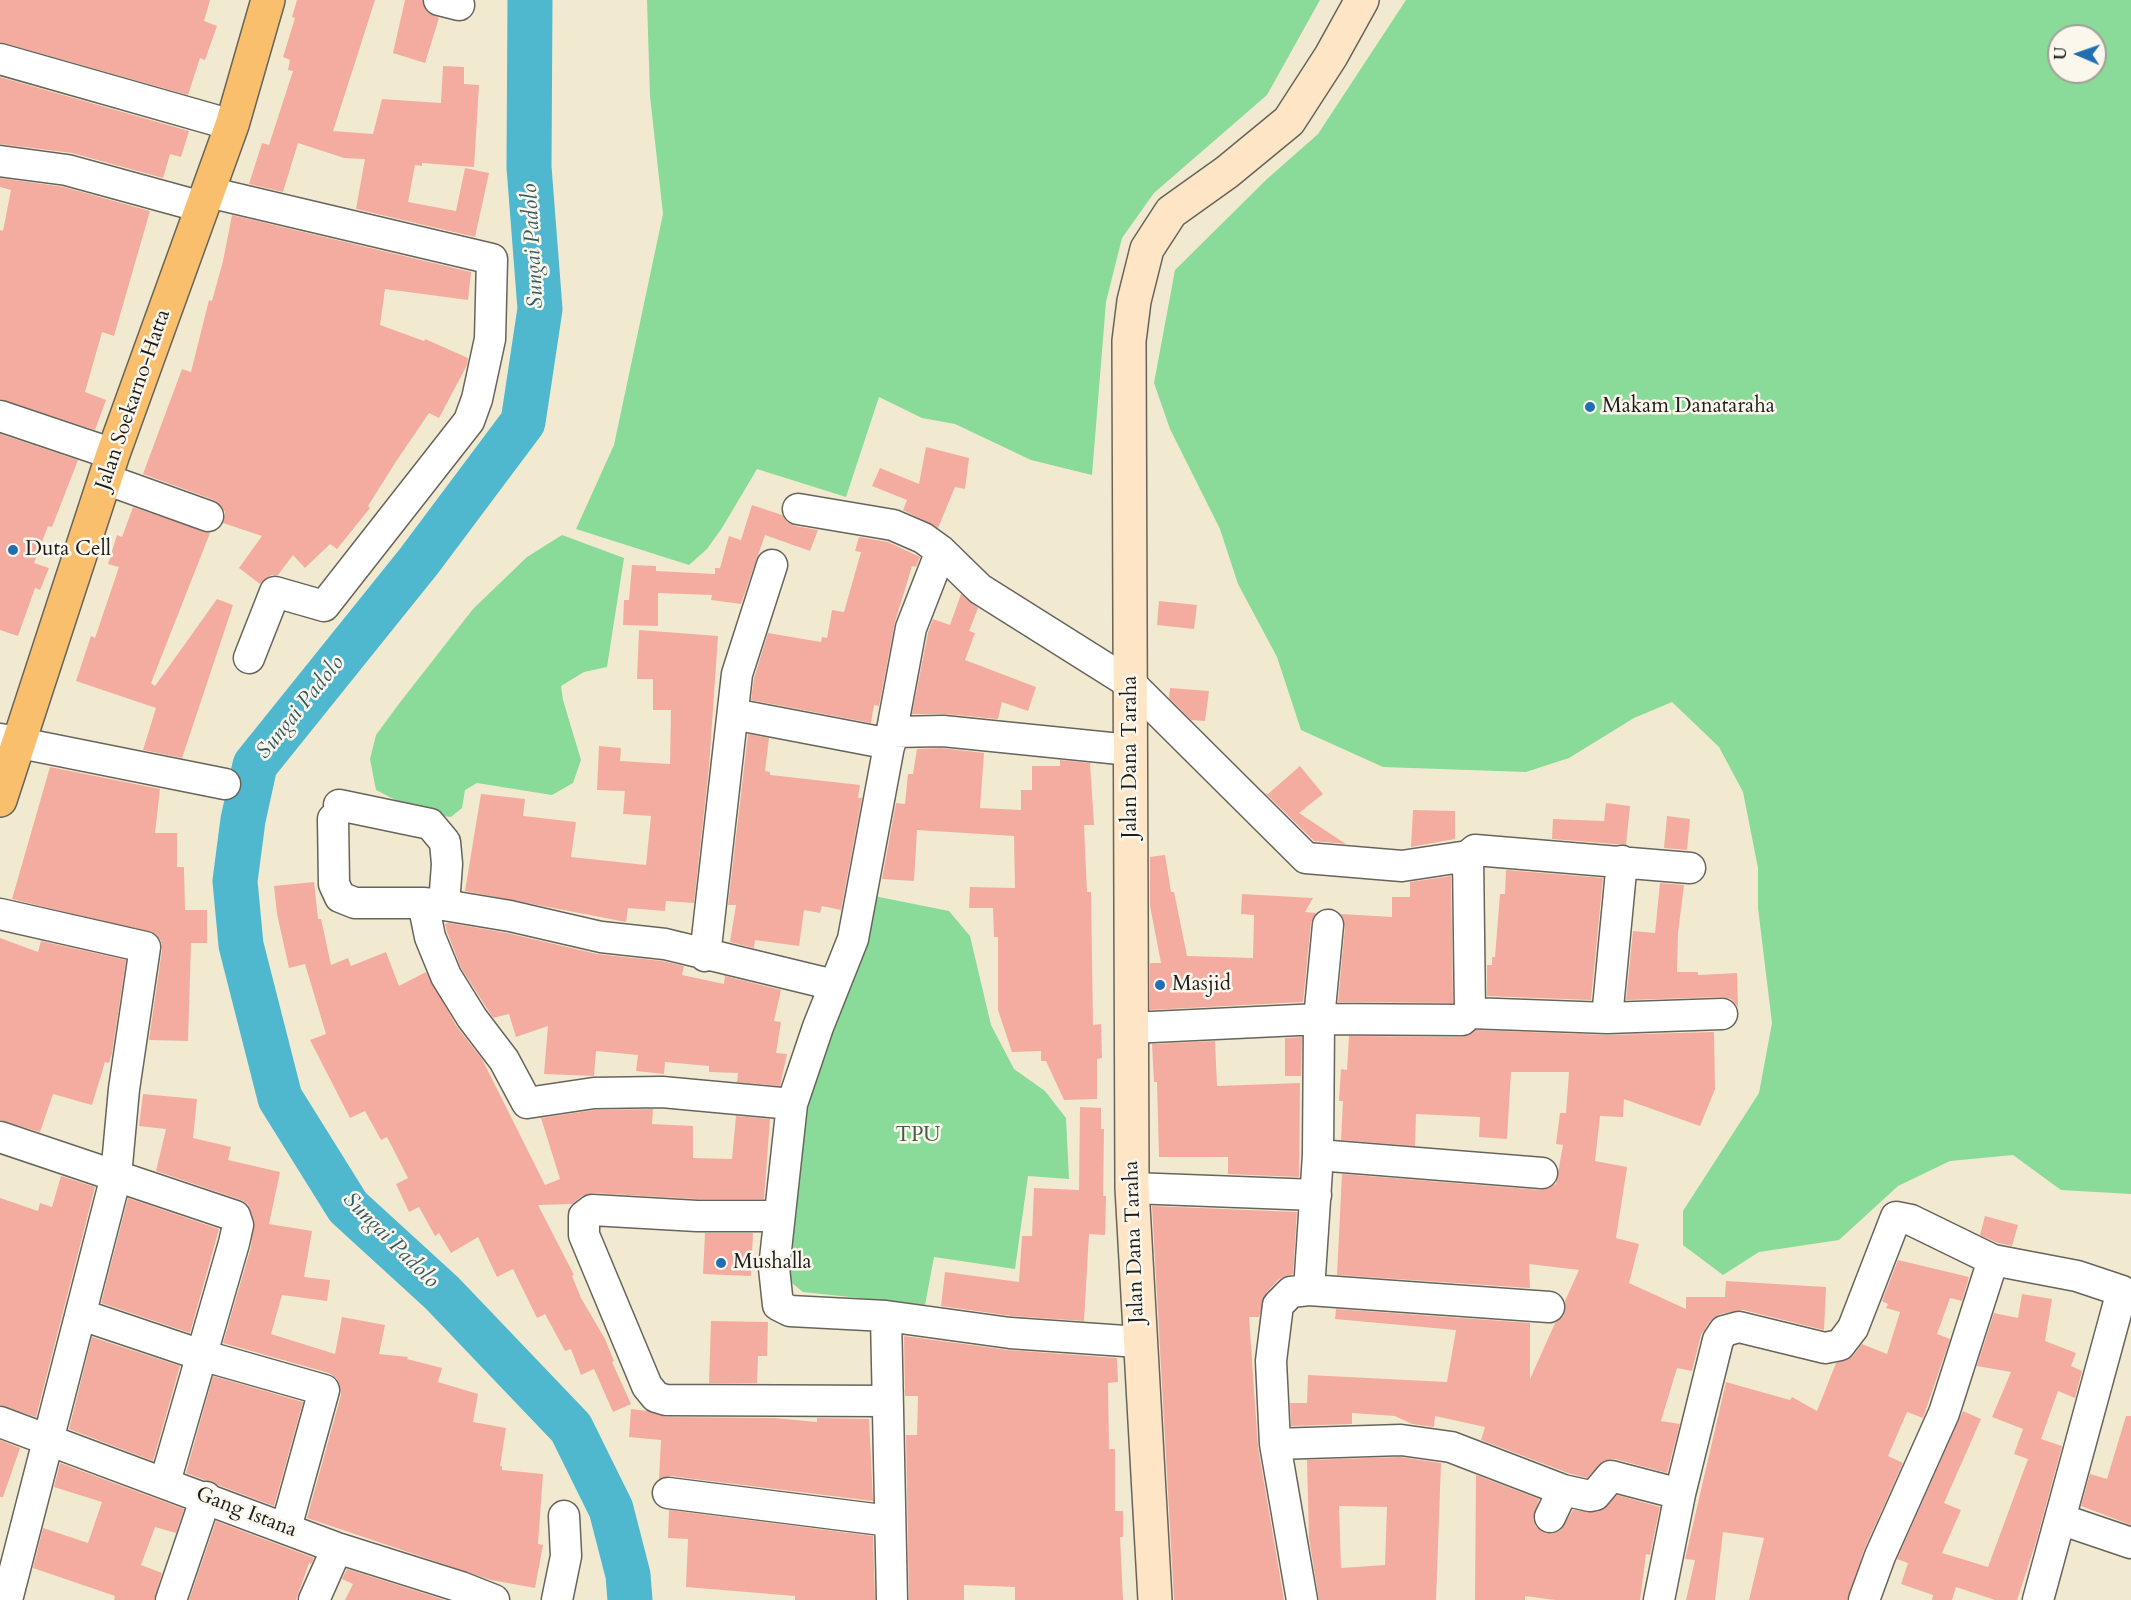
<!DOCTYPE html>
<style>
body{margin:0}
#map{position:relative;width:2131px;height:1600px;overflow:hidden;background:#f1ead1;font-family:Cardo,serif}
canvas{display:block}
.north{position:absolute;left:2047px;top:24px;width:60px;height:60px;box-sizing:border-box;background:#fbf7ec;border:2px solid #a29f99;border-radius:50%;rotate:272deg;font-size:16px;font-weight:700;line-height:24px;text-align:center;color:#1c1c1c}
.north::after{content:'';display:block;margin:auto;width:21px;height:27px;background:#1f6fb2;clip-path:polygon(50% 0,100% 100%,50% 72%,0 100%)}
</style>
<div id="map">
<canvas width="2131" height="1600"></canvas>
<div class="north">U</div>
</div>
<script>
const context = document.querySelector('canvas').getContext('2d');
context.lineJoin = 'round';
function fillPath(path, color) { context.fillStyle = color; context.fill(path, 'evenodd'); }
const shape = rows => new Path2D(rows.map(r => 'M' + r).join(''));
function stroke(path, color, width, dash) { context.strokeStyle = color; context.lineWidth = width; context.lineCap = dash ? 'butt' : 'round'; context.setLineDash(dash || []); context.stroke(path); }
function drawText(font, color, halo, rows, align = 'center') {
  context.font = font + ' Cardo,serif'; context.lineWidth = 5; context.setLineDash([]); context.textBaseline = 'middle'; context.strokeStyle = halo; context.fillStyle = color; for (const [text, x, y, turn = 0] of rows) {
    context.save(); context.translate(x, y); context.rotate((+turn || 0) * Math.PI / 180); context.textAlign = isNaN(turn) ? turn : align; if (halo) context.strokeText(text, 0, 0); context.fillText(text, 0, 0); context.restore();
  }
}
fillPath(shape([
 [647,0,1320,0,1267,95,1154,193,1122,238,1106,302,1092,475,1031,460,955,424,922,418,879,397,846,497,757,469,722,528,707,549,689,565,576,529,614,445,663,214,650,96],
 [1406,0,2131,0,2131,1194,2061,1190,2013,1155,1950,1161,1898,1186,1839,1240,1759,1252,1723,1275,1683,1245,1683,1211,1759,1093,1772,1023,1758,908,1758,868,1743,792,1719,747,1672,702,1634,718,1569,758,1526,772,1383,767,1301,730,1277,657,1238,584,1220,529,1170,429,1154,383,1175,270,1267,179,1318,134],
 [2059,36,2095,36,2095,72,2059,72],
 [562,535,624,558,607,667,584,672,561,686,563,700,581,760,573,783,552,795,477,783,465,790,462,808,451,817,423,814,376,790,370,759,376,735,398,705,473,609,527,557],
 [874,896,949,911,970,936,991,1025,1014,1069,1045,1091,1066,1118,1069,1179,1028,1176,1015,1269,934,1257,925,1305,803,1292,787,1279,782,1255,813,1056]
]), '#8ada99');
stroke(shape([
 [530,0,529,167,540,309,523,422,419,561,255,765,243,820,235,881,241,945,280,1098,348,1207,442,1293,571,1428,611,1509,628,1575,630,1600]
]), '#50b8ce', 45);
fillPath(shape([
 [0,0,210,0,204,21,217,26,205,60,200,58,188,95,0,42],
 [297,0,375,0,333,131,373,134,382,99,441,103,443,66,464,67,464,84,479,85,474,167,422,163,422,166,415,165,408,202,456,211,465,168,489,173,475,237,356,209,365,159,344,158,298,143,283,192,249,184,262,143,269,145,293,71,288,70,290,60,283,57,295,18,292,17],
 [405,0,422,0,427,12,439,18,425,63,393,53],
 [0,77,189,131,181,157,170,154,163,178,72,153,0,144],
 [0,178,64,187,150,211,114,336,102,332,85,392,106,400,95,430,0,399,0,230,3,231,11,190,0,187],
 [232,215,471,272,468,300,385,289,380,325,424,341,425,339,468,358,467,365,439,418,429,413,397,460,368,506,370,508,337,549,330,544,305,568,293,555,278,575,271,575,260,584,239,568,262,536,223,523,225,512,214,500,143,474,182,369,191,372,209,300,212,301,223,261],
 [0,434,78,460,52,527,48,526,34,563,49,568,40,590,35,588,18,636,0,630],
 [926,447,969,458,965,489,955,487,938,528,903,510,907,500,872,486,880,468,919,484],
 [752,505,782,515,787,522,795,526,818,530,810,551,765,535,741,604,711,600,712,595,658,593,658,626,623,625,624,600,629,600,632,565,656,566,656,571,715,574,715,568,720,568,729,536,741,540],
 [133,507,210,533,151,683,155,686,217,599,233,605,182,758,143,750,156,708,76,681,91,636,95,638,119,567,108,564,117,535,122,537],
 [859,537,888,542,920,557,916,567,912,566,895,622,879,706,874,705,871,723,751,700,754,678,768,633,821,642,822,637,827,638,832,610,844,612,861,552,855,551],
 [961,594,978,608,969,631,975,633,965,660,1036,687,1028,711,1002,702,998,719,945,714,912,714,928,633,933,619,950,625],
 [1159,601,1197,605,1194,629,1157,625],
 [639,630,718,636,709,767,694,903,666,901,665,911,628,908,626,922,465,891,481,794,525,799,523,816,576,822,571,857,646,865,651,816,623,814,625,791,597,790,599,746,621,748,620,761,670,764,671,710,653,710,653,679,637,679],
 [1170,688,1209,691,1205,721,1191,720,1169,698],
 [748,734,769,738,765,771,770,772,770,775,860,785,858,798,862,798,841,910,822,906,820,913,804,910,799,946,755,940,754,948,730,942,736,905,728,905],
 [942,748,984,753,980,808,1021,810,1021,790,1032,790,1032,766,1060,766,1060,760,1090,763,1094,825,1084,825,1087,892,1091,892,1093,1025,1101,1024,1102,1058,1097,1059,1097,1099,1064,1100,1046,1061,1041,1061,1041,1051,1012,1052,998,1010,998,937,994,937,993,908,969,908,970,887,1015,888,1014,836,917,830,914,881,882,879,896,803,905,804,908,774,913,774,917,749],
 [1300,766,1323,794,1299,813,1346,844,1314,841,1265,793,1268,794],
 [50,767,160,789,155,833,177,833,177,867,184,867,185,910,207,910,207,943,191,943,188,1041,149,1040,162,950,161,941,156,934,12,899],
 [1606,803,1630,806,1626,845,1552,839,1553,819,1604,821],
 [1413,810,1455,811,1455,839,1411,847],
 [1667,816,1690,819,1687,850,1664,848],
 [1165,855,1171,892,1174,892,1187,956,1253,958,1254,915,1241,914,1242,894,1313,898,1305,912,1316,913,1311,923,1303,1002,1150,1010,1150,963,1161,963,1150,906,1150,857],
 [1506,870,1603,878,1591,1000,1487,996,1487,965,1492,965,1492,957,1495,957,1500,894,1505,894],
 [1451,876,1453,1003,1338,1002,1345,927,1341,914,1392,917,1392,897,1410,897,1410,882],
 [314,882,318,919,321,919,331,965,348,958,351,966,386,952,399,986,426,972,457,1027,482,1059,545,1185,560,1179,541,1118,594,1110,653,1109,652,1124,693,1126,693,1158,732,1159,736,1116,770,1119,764,1199,697,1199,593,1193,582,1196,572,1204,538,1205,574,1275,572,1276,581,1298,605,1339,614,1361,612,1362,631,1404,613,1412,594,1369,581,1375,571,1349,565,1351,545,1314,537,1318,513,1269,497,1277,478,1237,451,1253,439,1233,435,1236,419,1207,409,1212,396,1184,408,1178,387,1137,381,1140,365,1111,350,1118,310,1040,326,1034,305,964,289,968,277,914,274,886],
 [1660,883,1684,885,1678,933,1677,972,1698,972,1698,975,1737,973,1738,1007,1731,999,1721,997,1626,1000,1633,931,1655,933],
 [449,923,507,933,597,954,662,961,684,966,682,975,724,984,725,976,781,990,774,1021,781,1022,776,1053,787,1054,780,1086,737,1082,738,1073,709,1072,709,1066,665,1062,664,1074,636,1071,638,1055,596,1051,594,1076,544,1074,548,1026,516,1037,509,1014,493,1018,461,968,447,932,445,924],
 [0,938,38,952,41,941,126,960,112,1053,109,1063,105,1062,92,1105,53,1094,40,1132,0,1120],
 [1476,1030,1606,1035,1714,1032,1715,1089,1700,1126,1624,1099,1623,1117,1600,1116,1595,1161,1627,1167,1616,1238,1639,1244,1629,1283,1686,1309,1686,1297,1725,1297,1726,1281,1826,1287,1824,1330,1743,1310,1720,1314,1710,1321,1701,1335,1692,1371,1677,1368,1661,1421,1680,1424,1667,1473,1615,1459,1605,1460,1587,1478,1568,1473,1481,1440,1485,1427,1435,1416,1434,1427,1412,1424,1395,1416,1352,1413,1352,1424,1291,1426,1290,1403,1307,1403,1308,1375,1447,1382,1456,1330,1335,1319,1336,1309,1530,1323,1530,1379,1555,1323,1564,1316,1565,1301,1579,1270,1529,1264,1530,1288,1337,1275,1342,1174,1541,1190,1556,1184,1563,1145,1556,1144,1560,1113,1566,1113,1569,1072,1511,1072,1507,1139,1479,1137,1480,1117,1416,1114,1415,1146,1341,1140,1343,1101,1339,1101,1341,1069,1347,1070,1349,1036,1462,1037],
 [1302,1037,1301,1076,1285,1076,1285,1038],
 [1215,1041,1217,1086,1300,1083,1299,1177,1228,1174,1228,1157,1159,1157,1157,1082,1154,1082,1152,1044],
 [143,1094,197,1099,193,1138,231,1147,228,1160,280,1172,269,1224,312,1231,304,1277,330,1280,327,1301,282,1295,271,1334,335,1354,342,1317,385,1325,379,1354,408,1357,407,1359,442,1368,438,1382,478,1394,473,1422,506,1428,500,1466,502,1466,502,1470,543,1474,538,1544,543,1545,535,1588,491,1580,307,1518,341,1395,340,1385,336,1378,329,1373,223,1343,251,1247,254,1220,248,1204,241,1200,156,1171,166,1129,139,1126],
 [1080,1107,1101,1108,1101,1129,1104,1129,1103,1196,1106,1196,1105,1235,1089,1234,1084,1321,1012,1316,941,1306,945,1272,1019,1282,1022,1236,1032,1236,1034,1188,1079,1190],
 [61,1176,95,1187,36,1417,0,1405,0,1198,38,1211,40,1203,52,1207],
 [128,1198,219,1229,190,1333,101,1303],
 [1152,1206,1297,1212,1293,1274,1279,1279,1266,1293,1259,1317,1249,1317,1258,1447,1284,1600,1174,1600],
 [1985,1216,2018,1225,2012,1246,1998,1243,1980,1235],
 [705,1233,753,1233,751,1276,703,1274],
 [1898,1260,1969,1277,1962,1301,1950,1298,1937,1334,1950,1339,1923,1418,1907,1412,1888,1456,1903,1463,1864,1550,1847,1600,1749,1600,1764,1538,1723,1532,1715,1600,1686,1600,1695,1560,1685,1559,1726,1382,1790,1400,1792,1397,1817,1411,1836,1363,1853,1356,1862,1344,1887,1354,1900,1312,1886,1308,1888,1304,1882,1301],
 [2022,1294,2052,1299,2045,1341,2076,1353,2071,1366,2082,1371,2075,1398,2058,1391,2041,1439,2062,1446,2036,1542,2017,1600,1995,1600,1956,1587,1952,1600,1932,1600,1933,1595,1901,1584,1908,1563,1897,1559,1963,1411,1981,1419,1944,1503,1961,1510,1942,1553,1988,1567,2028,1459,2014,1454,2023,1429,1992,1417,2011,1372,1977,1366,1994,1313,2018,1318],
 [711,1321,768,1322,767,1356,758,1356,757,1383,709,1383],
 [904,1336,1008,1350,1117,1358,1118,1382,1108,1383,1109,1449,1115,1449,1115,1511,1123,1511,1123,1537,1120,1537,1123,1600,1015,1600,1015,1587,964,1585,964,1600,909,1600,906,1435,917,1435,918,1396,905,1396],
 [92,1337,180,1366,153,1461,69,1429],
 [213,1376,303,1402,274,1506,186,1473],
 [631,1409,647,1411,666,1417,774,1418,817,1422,817,1418,869,1419,873,1501,670,1476,659,1479,661,1440,629,1437],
 [2126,1416,2131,1416,2131,1525,2081,1506,2090,1474,2107,1479],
 [0,1440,20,1448,3,1497,0,1497],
 [1400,1457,1441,1463,1436,1600,1319,1600,1309,1538,1307,1460],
 [1339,1506,1387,1507,1385,1565,1341,1568],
 [60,1463,184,1509,176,1533,155,1527,141,1565,162,1573,154,1600,114,1600,115,1596,33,1568,43,1528,88,1543,102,1502,54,1487],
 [1476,1475,1539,1499,1533,1519,1536,1527,1551,1534,1560,1531,1573,1510,1598,1512,1617,1495,1660,1507,1650,1555,1646,1554,1640,1600,1555,1600,1525,1596,1525,1600,1475,1600],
 [669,1510,873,1536,875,1600,795,1600,795,1596,686,1587,688,1539,668,1538],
 [216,1521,314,1558,311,1564,309,1563,296,1600,189,1600],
 [347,1569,445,1600,345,1600,353,1584,342,1579]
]), '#f4aca0');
const street = shape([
 [439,0,459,5],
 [0,59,232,125],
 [0,161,67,170,202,207],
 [208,192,492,259,490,339,477,399,469,421,324,606,275,592,249,658],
 [0,416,113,454],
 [105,479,208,516],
 [798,509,893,525,923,538,941,551,980,589,1131,684,1306,858,1402,866,1468,856],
 [733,714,890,744],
 [893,732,943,731,1130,750],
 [0,739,225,784],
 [339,805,430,824,445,842,447,864,444,905,510,916,601,937,665,944,834,985],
 [333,819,334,884,340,897,355,903,423,903],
 [444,905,423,903,430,937,446,976,472,1018,504,1060,527,1103,594,1093,662,1092,792,1104],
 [0,914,145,947,124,1089,116,1176,7,1600],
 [705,956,737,674,772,565],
 [1470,1013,1607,1018,1722,1014],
 [1607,1018,1622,861],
 [1131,1028,1319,1019,1462,1020,1470,1013,1468,856,1475,850,1690,868],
 [0,1137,235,1216,238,1225,234,1243,165,1482],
 [1318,1155,1542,1173],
 [1132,1188,1316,1195],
 [778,1216,697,1216,592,1210,584,1216,584,1235,647,1386,656,1397,666,1400,887,1401],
 [1309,1290,1549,1307],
 [82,1315,201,1355,324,1390,286,1528],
 [886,1316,1010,1333,1139,1342],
 [0,1422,337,1548,461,1587,494,1600],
 [1275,1444,1401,1440,1451,1447,1563,1490,1590,1496,1595,1495,1611,1476,1680,1494],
 [668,1493,890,1521],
 [1550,1517,1563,1490],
 [2060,1519,2131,1543],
 [171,1600,206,1497],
 [314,1600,337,1548],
 [557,1600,566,1556,564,1516],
 [892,1600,886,1316,790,1311,778,1305,774,1268,792,1104,818,1027,853,939,911,628,941,551],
 [1302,1600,1275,1444,1271,1361,1278,1305,1291,1292,1309,1290,1318,1155,1319,1019,1328,925],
 [1659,1600,1680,1494,1718,1340,1724,1331,1739,1327,1825,1348,1840,1345,1853,1328,1896,1217,1911,1220,1993,1260,2077,1276,2122,1291,2038,1600],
 [1864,1600,1880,1556,1944,1413,1993,1260]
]);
const secondary = shape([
 [1155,1600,1132,1188,1129,341,1134,301,1147,249,1171,212,1227,172,1289,121,1331,56,1362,0]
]);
const highway = shape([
 [0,800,113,454,232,125,268,0]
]);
stroke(street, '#67645b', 33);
stroke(secondary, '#67645b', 36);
stroke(highway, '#67645b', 36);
stroke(street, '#fff', 30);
stroke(secondary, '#fde5c5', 33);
stroke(highway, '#f9bf6d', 33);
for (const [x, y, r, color] of [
 [1590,407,6,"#1f6fb2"],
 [13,550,6,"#1f6fb2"],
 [1160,985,6,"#1f6fb2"],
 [721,1263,6,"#1f6fb2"]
]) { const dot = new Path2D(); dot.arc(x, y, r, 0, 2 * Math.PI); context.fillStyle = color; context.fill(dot); stroke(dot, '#fbf7ec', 2); }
drawText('21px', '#1c1c1c', '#fbf7ec', [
 ["Jalan Soekarno-Hatta",134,400,-71],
 ["Jalan Dana Taraha",1131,757,-90],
 ["Jalan Dana Taraha",1135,1242,-92],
 ["Gang Istana",246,1513,21]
]);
drawText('21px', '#1c1c1c', '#fbf7ec', [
 ["Makam Danataraha",1602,407],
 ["Duta Cell",25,550],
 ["Masjid",1172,985],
 ["Mushalla",733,1263]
], 'left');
drawText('21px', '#425e48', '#fbf7ec', [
 ["TPU",918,1136]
]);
drawText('italic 22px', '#315a63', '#fbf7ec', [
 ["Sungai Padolo",534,246,-93],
 ["Sungai Padolo",301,708,-51],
 ["Sungai Padolo",390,1241,45]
]);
</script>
